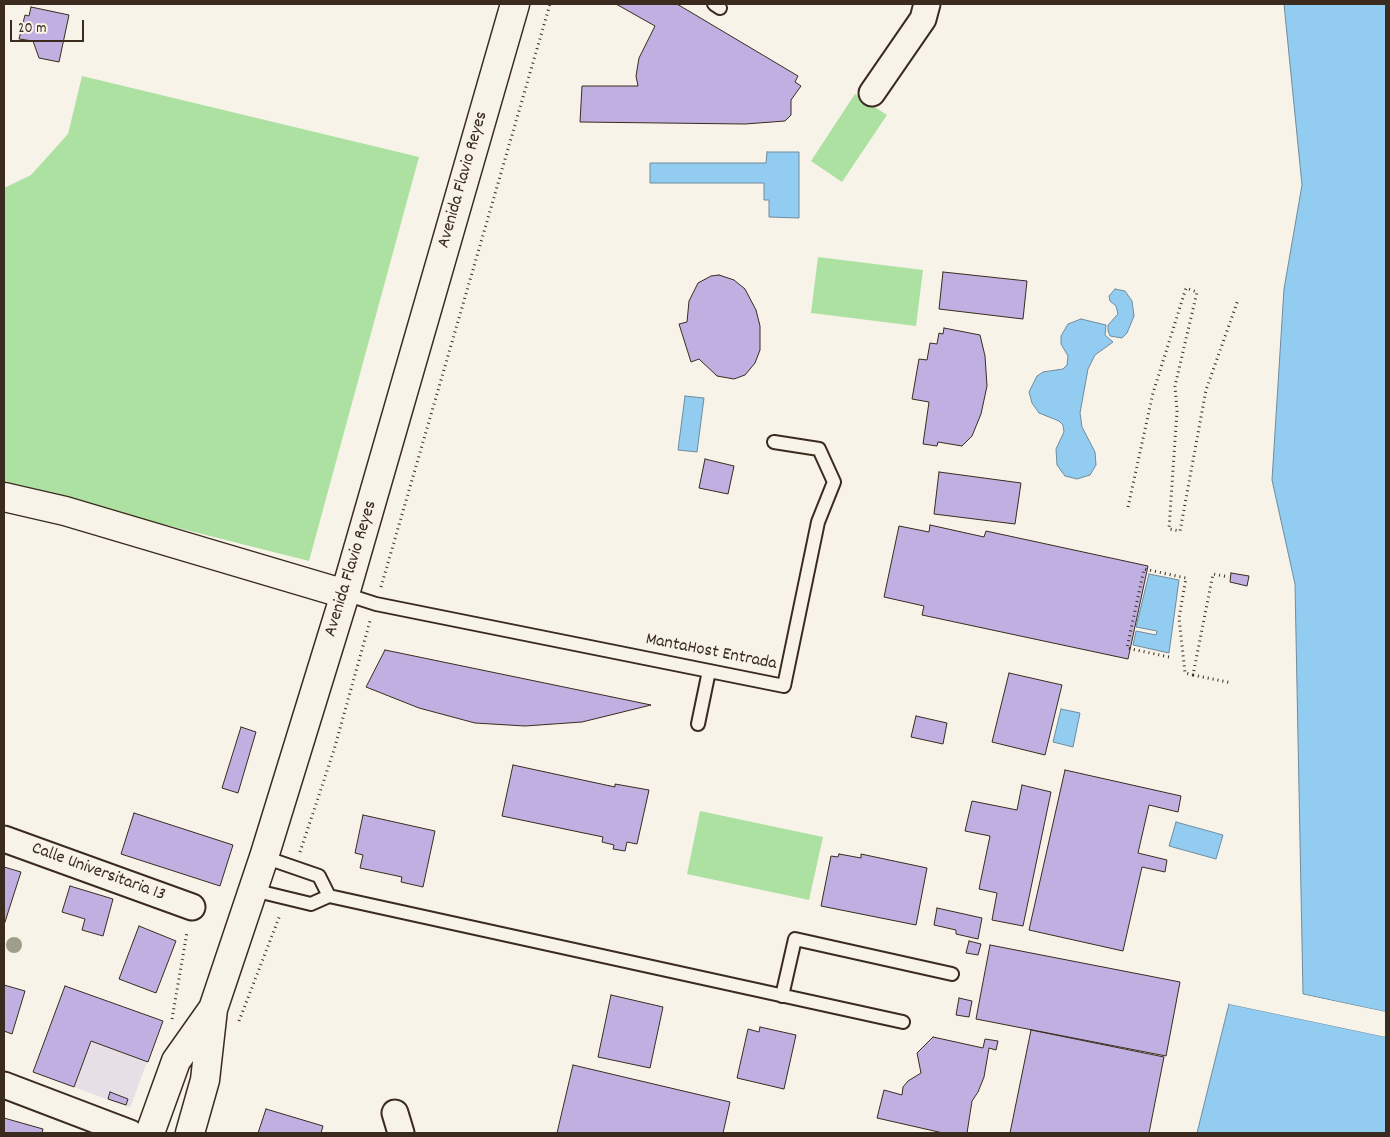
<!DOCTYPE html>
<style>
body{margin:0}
#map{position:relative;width:1390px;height:1137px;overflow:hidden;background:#f7f3e8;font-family:Dekko,sans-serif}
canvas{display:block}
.frame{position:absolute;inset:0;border:5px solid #3b2a1e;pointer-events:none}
.scale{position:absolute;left:10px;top:20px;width:74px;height:22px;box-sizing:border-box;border:2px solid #3b2a1e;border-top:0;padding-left:6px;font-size:15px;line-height:18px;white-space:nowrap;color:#3b2a1e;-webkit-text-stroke:4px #f7f3e8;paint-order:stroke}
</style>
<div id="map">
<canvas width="1390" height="1137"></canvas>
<div class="frame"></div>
<div class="scale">20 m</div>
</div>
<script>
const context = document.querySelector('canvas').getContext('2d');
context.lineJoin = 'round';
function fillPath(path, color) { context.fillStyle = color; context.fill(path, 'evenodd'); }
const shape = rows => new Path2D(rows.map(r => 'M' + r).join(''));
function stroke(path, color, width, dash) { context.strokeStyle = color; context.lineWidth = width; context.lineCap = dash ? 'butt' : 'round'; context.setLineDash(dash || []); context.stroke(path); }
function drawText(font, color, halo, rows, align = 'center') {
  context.font = font + ' Dekko,sans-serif'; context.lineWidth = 4; context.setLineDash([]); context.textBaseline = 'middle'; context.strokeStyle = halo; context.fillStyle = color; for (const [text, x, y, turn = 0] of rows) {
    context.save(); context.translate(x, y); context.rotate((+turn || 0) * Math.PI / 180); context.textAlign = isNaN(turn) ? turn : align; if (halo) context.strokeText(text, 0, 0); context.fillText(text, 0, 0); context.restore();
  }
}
fillPath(shape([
 [65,986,162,1021,130,1108,34,1072]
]), '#e6dfe6');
fillPath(shape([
 [82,76,419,157,309,561,4,484,4,188,31,175,68,134],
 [855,94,887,115,842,182,811,161],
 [818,257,923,270,916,326,811,313],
 [700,811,823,837,809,900,687,874]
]), '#ade1a2');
const water = shape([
 [1284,4,1386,4,1386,1012,1303,994,1295,584,1272,480,1284,289,1302,185,1284,4],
 [767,152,799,152,799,218,769,217,769,200,764,200,764,183,650,183,650,163,766,163,767,152],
 [1115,289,1125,291,1132,301,1134,316,1127,333,1122,338,1110,336,1108,331,1108,325,1118,314,1116,306,1110,301,1109,296,1115,289],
 [1081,319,1106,325,1105,335,1113,342,1095,355,1088,369,1080,413,1082,427,1095,452,1096,465,1090,475,1077,479,1065,476,1057,465,1056,449,1064,432,1063,425,1059,421,1039,413,1032,403,1029,392,1037,376,1043,372,1063,369,1067,365,1068,356,1061,344,1061,336,1068,324,1081,319],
 [685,396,704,398,697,452,678,450,685,396],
 [1149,574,1179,580,1169,653,1133,645,1136,631,1156,635,1157,631,1136,627,1149,574],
 [1061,709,1080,713,1073,747,1053,742,1061,709],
 [1176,822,1223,835,1216,859,1169,846,1176,822],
 [1229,1004,1386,1037,1386,1133,1197,1133,1229,1004]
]);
fillPath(water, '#92ccf1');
stroke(water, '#6f8b9d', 1);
fillPath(shape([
 [1300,994,1386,1012,1386,1014,1302,997],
 [1230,1001,1386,1034,1386,1037,1229,1004]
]), '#f7f3e8');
const building = shape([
 [616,4,677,4,798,76,795,82,801,86,791,100,791,115,785,121,745,124,580,122,582,86,638,86,636,76,639,58,655,26,616,4],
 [31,7,69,15,59,62,39,58,33,41,19,39,25,15,29,16,31,7],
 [943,272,1027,281,1023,319,939,309,943,272],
 [719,275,734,280,745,289,756,310,760,326,760,350,755,363,745,375,734,379,717,376,699,359,691,362,679,324,687,322,689,301,698,283,711,276,719,275],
 [944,328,980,335,985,356,987,386,981,414,972,436,962,446,938,442,937,446,923,444,929,402,912,399,919,359,927,360,930,343,937,344,939,333,943,334,944,328],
 [705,459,734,466,728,494,699,488,705,459],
 [939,472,1021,483,1015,524,934,514,939,472],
 [930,525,984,537,986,531,1148,566,1128,659,922,615,924,606,884,597,899,526,929,532,930,525],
 [1231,573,1249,576,1247,586,1230,582,1231,573],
 [385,650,651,705,582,722,525,726,475,723,419,708,366,687,385,650],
 [1009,673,1062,685,1045,755,992,742,1009,673],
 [916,716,947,723,943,744,911,737,916,716],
 [241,727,256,732,238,793,222,788,241,727],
 [513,765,615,787,615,784,649,790,637,844,627,842,625,851,613,849,614,845,602,842,603,837,502,816,513,765],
 [1065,770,1181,796,1178,812,1149,805,1138,853,1167,860,1165,872,1142,867,1123,951,1029,930,1065,770],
 [1022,785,1051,792,1023,926,992,920,997,893,979,889,990,836,965,831,972,801,1017,810,1022,785],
 [134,813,233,845,220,886,121,854,134,813],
 [363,815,435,831,423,887,401,882,402,877,360,868,363,855,355,853,363,815],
 [839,854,861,858,861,854,927,868,916,925,821,906,831,856,838,857,839,854],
 [4,867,21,872,4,925,4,867],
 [70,886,113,899,103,936,82,930,85,919,62,912,70,886],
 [937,908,982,918,978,939,956,934,956,930,934,925,937,908],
 [139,926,176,941,156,993,119,979,139,926],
 [969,941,981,944,978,955,966,953,969,941],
 [990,945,1180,982,1166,1056,976,1019,990,945],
 [4,985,25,991,12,1034,4,1031,4,985],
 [65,986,163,1021,148,1062,91,1041,74,1087,33,1072,65,986],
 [611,995,663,1007,650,1068,598,1057,611,995],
 [959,998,972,1001,969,1017,956,1015,959,998],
 [760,1027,796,1035,784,1089,737,1078,748,1029,759,1032,760,1027],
 [1031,1030,1164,1057,1149,1133,1010,1133,1031,1030],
 [933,1037,983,1048,985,1039,998,1041,996,1050,989,1048,984,1077,978,1092,972,1101,967,1133,943,1133,877,1118,884,1090,902,1095,903,1087,908,1081,921,1073,917,1053,933,1037],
 [573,1065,730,1102,723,1133,557,1133,573,1065],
 [110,1092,128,1099,126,1105,108,1099,110,1092],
 [266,1109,323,1126,321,1133,258,1133,266,1109],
 [4,1118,43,1129,42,1133,4,1133,4,1118]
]);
fillPath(building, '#bfb0e1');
stroke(building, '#3b2a1e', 1);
const lane = shape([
 [714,4,720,8],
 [345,594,376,604,784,686,818,522,834,482,819,449,774,442],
 [698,724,709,671],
 [264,857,319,876,329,896],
 [253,890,311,904,329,896,903,1022],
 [782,996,795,939,952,974]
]);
const street = shape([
 [872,93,923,19,927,4],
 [4,839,192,907],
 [4,1085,130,1133],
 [395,1113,401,1133]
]);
const secondary = shape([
 [4,497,65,511,345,594],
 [150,1133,176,1061,212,1010],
 [190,1133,205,1080,213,1009,264,857,345,594,515,4]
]);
stroke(lane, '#3b2a1e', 16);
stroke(street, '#3b2a1e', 29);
stroke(secondary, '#3b2a1e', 31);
stroke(shape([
 [1128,507,1153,393,1186,288,1197,292,1175,386,1177,411,1169,529,1180,531,1206,390,1238,300],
 [381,587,550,4],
 [1169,657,1127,648,1144,569,1186,578,1179,618,1185,673,1193,675,1213,574,1229,577],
 [1193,675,1232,683],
 [300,852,334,750,370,621],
 [172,1019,187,932],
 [239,1021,280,915]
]), '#3b2a1e', 3, [1, 4]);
stroke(lane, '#f7f3e8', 12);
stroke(street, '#f7f3e8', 25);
stroke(secondary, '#f7f3e8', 28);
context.fillStyle = '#a09e8b';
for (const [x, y] of [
 [14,945]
]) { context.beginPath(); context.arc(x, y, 8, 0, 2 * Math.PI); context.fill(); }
drawText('18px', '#3b2a1e', '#f7f3e8', [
 ["Avenida Flavio Reyes",464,180,-74],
 ["Avenida Flavio Reyes",352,569,-73],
 ["MantaHost Entrada",711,653,11],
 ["Calle Universitaria 13",98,873,20]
]);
</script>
